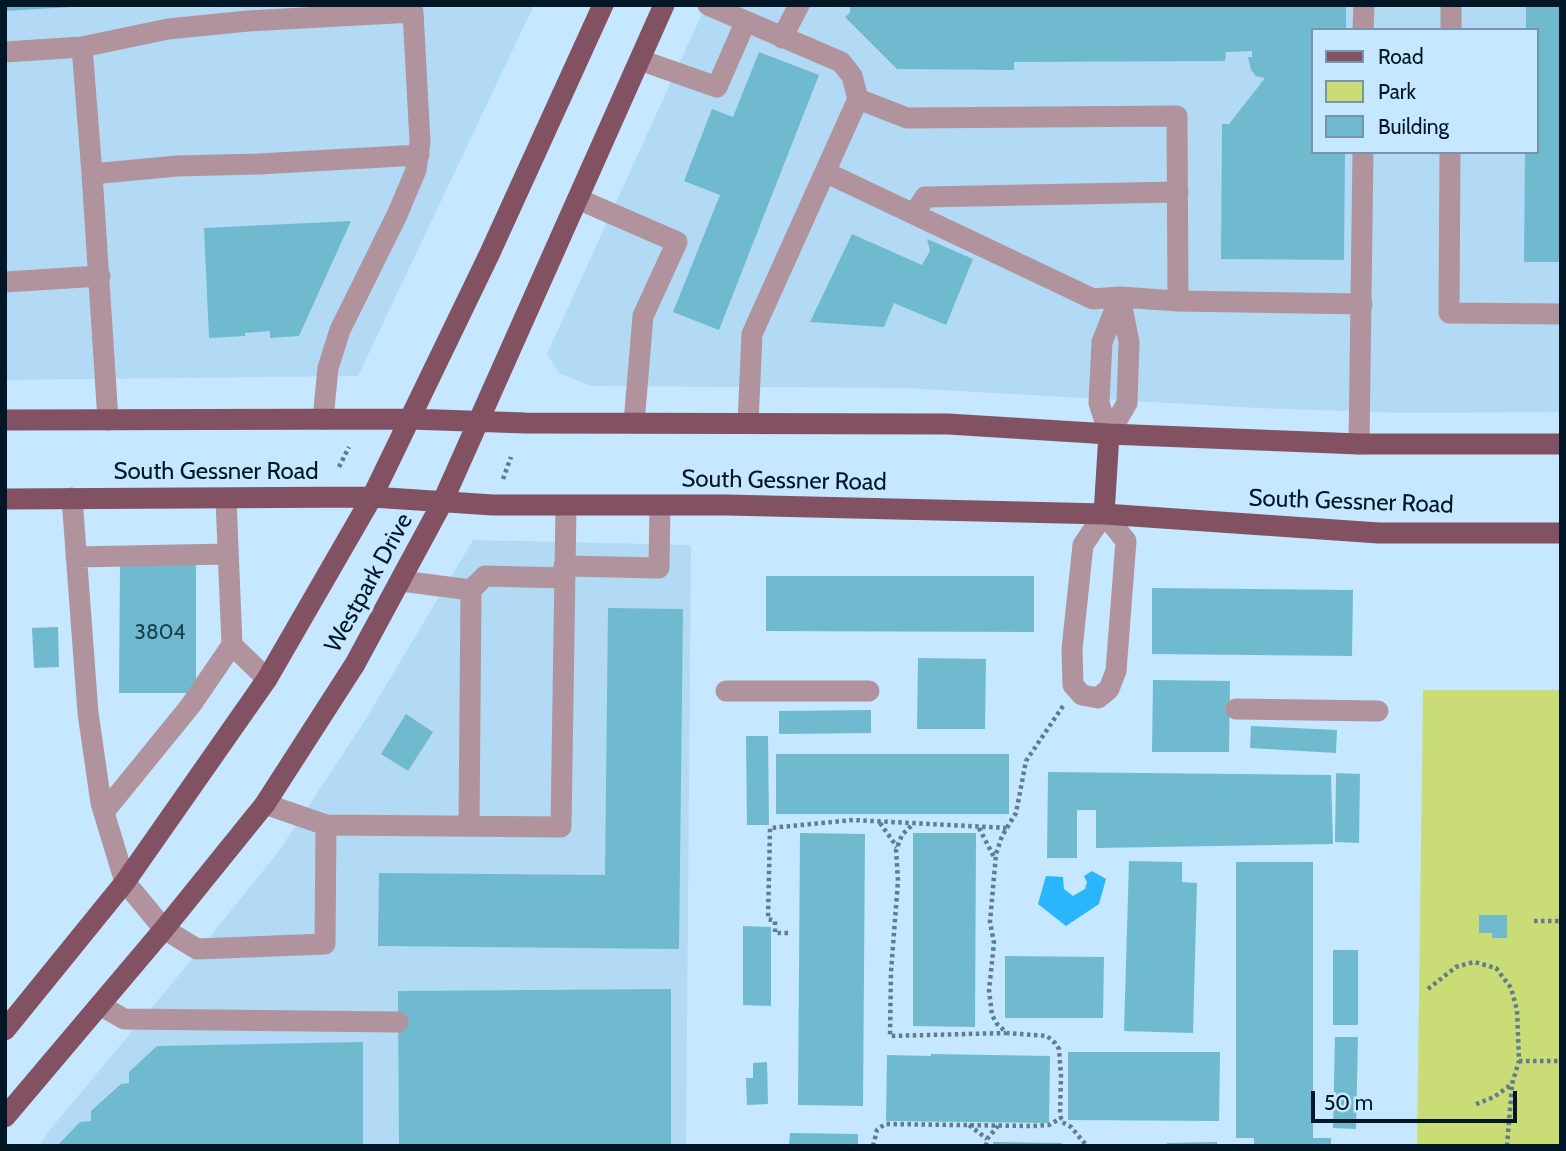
<!DOCTYPE html>
<style>
body{margin:0}
#map{position:relative;width:1566px;height:1151px;overflow:hidden;background:#c5e7ff;font-family:Cabin,sans-serif}
canvas{display:block}
.frame{position:absolute;inset:0;border:7px solid #011725;pointer-events:none}
.legend{position:absolute;left:1311px;top:28px;width:228px;height:126px;box-sizing:border-box;background:#c5e7ff;border:2px solid #7794a8;margin:0;padding:9px 12px;list-style:none;font-size:21px;color:#011725}
.legend li{display:flex;align-items:center;gap:14px;height:35px}
.legend b{width:35px;border:2px solid #7794a8}
.scale{position:absolute;left:1311px;top:1091px;width:206px;height:32px;box-sizing:border-box;border:4px solid #011725;border-top:0;padding-left:9px;font-size:21px;line-height:24px;white-space:nowrap;color:#011725;-webkit-text-stroke:5px #c5e7ff;paint-order:stroke}
</style>
<div id="map">
<canvas width="1566" height="1151"></canvas>
<div class="frame"></div>
<ul class="legend">
<li><b style="height:9px;background:#825263"></b>Road</li>
<li><b style="height:19px;background:#cadc75"></b>Park</li>
<li><b style="height:19px;background:#6fbacf"></b>Building</li>
</ul>
<div class="scale">50 m</div>
</div>
<script>
const context = document.querySelector('canvas').getContext('2d');
context.lineJoin = 'round';
function fillPath(path, color) { context.fillStyle = color; context.fill(path, 'evenodd'); }
const shape = rows => new Path2D(rows.map(r => 'M' + r).join(''));
function stroke(path, color, width, dash) { context.strokeStyle = color; context.lineWidth = width; context.lineCap = dash ? 'butt' : 'round'; context.setLineDash(dash || []); context.stroke(path); }
function drawText(font, color, halo, rows, align = 'center') {
  context.font = font + ' Cabin,sans-serif'; context.lineWidth = 7; context.setLineDash([]); context.textBaseline = 'middle'; context.strokeStyle = halo; context.fillStyle = color; for (const [text, x, y, turn = 0] of rows) {
    context.save(); context.translate(x, y); context.rotate((+turn || 0) * Math.PI / 180); context.textAlign = isNaN(turn) ? turn : align; if (halo) context.strokeText(text, 0, 0); context.fillText(text, 0, 0); context.restore();
  }
}
fillPath(shape([
 [5,5,534,5,358,376,5,380],
 [706,5,1561,5,1561,412,1403,413,1258,408,906,388,591,386,559,373,547,354],
 [1312,30,1536,30,1536,152,1312,152],
 [473,540,691,545,686,1146,39,1146,49,1131,179,975,279,851,362,725]
]), '#b3daf4');
fillPath(shape([
 [1423,690,1561,690,1561,1146,1417,1146]
]), '#cadc75');
fillPath(shape([
 [1092,871,1106,879,1099,904,1066,926,1038,904,1046,876,1063,877,1064,889,1073,896,1085,889,1087,882,1084,876]
]), '#29b6fd');
fillPath(shape([
 [5,5,71,5,71,7,5,11],
 [850,5,1346,5,1346,30,1312,30,1312,152,1345,152,1344,260,1221,259,1222,124,1229,124,1265,78,1256,76,1251,70,1248,57,1252,57,1252,51,1226,52,1225,61,1014,62,1014,70,897,69,845,17,850,13],
 [1526,7,1561,7,1561,262,1524,262,1525,152,1536,152,1536,30,1526,30],
 [759,52,819,75,719,330,673,312,720,195,684,181,712,109,733,117],
 [351,221,299,336,270,338,270,331,245,333,245,336,209,338,204,228],
 [852,234,922,265,930,251,927,239,973,259,946,325,894,303,884,327,810,322],
 [120,565,196,565,196,693,119,693],
 [766,576,1034,576,1034,632,766,631],
 [1152,588,1353,590,1352,656,1152,654],
 [608,608,683,609,679,949,378,946,379,873,605,875],
 [58,627,59,667,34,668,32,628],
 [918,658,986,659,985,729,917,729],
 [1153,680,1230,681,1229,752,1152,752],
 [871,710,871,733,779,734,779,711],
 [406,714,433,732,408,771,381,754],
 [1251,726,1337,730,1336,753,1250,748],
 [746,736,768,736,769,825,747,825],
 [776,754,1009,754,1009,814,776,814],
 [1048,772,1331,775,1333,844,1096,848,1096,810,1077,810,1077,858,1047,858],
 [1336,773,1360,774,1359,843,1335,842],
 [800,833,865,834,863,1106,798,1105],
 [913,833,976,833,975,1027,913,1026],
 [1129,861,1182,862,1182,882,1197,883,1193,1033,1124,1031],
 [1236,862,1313,862,1313,1138,1331,1138,1331,1146,1254,1146,1254,1138,1236,1138],
 [1479,915,1507,915,1507,938,1492,938,1492,933,1479,933],
 [743,926,771,927,771,1006,743,1005],
 [1333,950,1358,950,1358,1025,1333,1025],
 [1005,956,1104,957,1103,1018,1005,1018],
 [671,989,671,1146,399,1146,398,991],
 [1335,1037,1358,1037,1356,1129,1333,1128],
 [363,1042,363,1146,57,1146,80,1122,91,1121,91,1111,121,1084,129,1083,129,1072,157,1046],
 [1068,1052,1220,1052,1219,1121,1068,1120],
 [931,1054,1050,1056,1049,1123,886,1121,887,1055,931,1056],
 [767,1062,768,1104,747,1105,746,1078,753,1078,753,1063],
 [790,1133,858,1134,858,1146,789,1146],
 [993,1142,1062,1143,1062,1146,993,1146],
 [1217,1142,1217,1146,1167,1146,1167,1143]
]), '#6fbacf');
stroke(shape([
 [339,467,349,447],
 [503,479,511,457],
 [1063,706,1026,761,1016,813,1002,836,996,854,990,922,994,943,989,990,992,1015,997,1024,1007,1033,1047,1036,1055,1043,1059,1049,1061,1076,1060,1114,1062,1122,1071,1127,1087,1146],
 [880,823,897,847],
 [911,826,902,835,896,850,898,881,891,972,890,1036,1006,1033],
 [979,828,994,857],
 [1534,921,1561,921],
 [788,933,775,933,775,921,768,919,770,828,853,820,1007,828],
 [1428,989,1456,967,1474,962,1496,968,1511,988,1517,1010,1519,1061,1512,1084,1494,1097,1474,1105],
 [1519,1061,1561,1061],
 [969,1125,987,1139],
 [873,1146,877,1130,885,1124,1032,1126,1049,1125,1061,1118],
 [986,1146,987,1139,998,1126],
 [1507,1146,1512,1085]
]), '#617c8f', 4.5, [3.5, 3.5]);
stroke(shape([
 [708,5,841,62,852,76,858,99,752,334,748,423],
 [1363,30,1364,5],
 [1451,30,1451,5],
 [782,38,799,5],
 [82,47,92,174],
 [5,52,82,47,168,29,248,21,413,12,420,142,416,170,397,215,340,330,328,368,323,419],
 [640,60,717,87,745,23],
 [858,99,907,118,1177,116,1178,301],
 [1450,152,1449,313,1561,314],
 [825,172,1093,299,1120,297,1178,301,1362,304],
 [578,199,677,242,643,316,634,423],
 [914,214,925,197,1178,192],
 [5,282,100,276],
 [108,420,92,174,177,166,259,164,419,155],
 [1109,434,1127,403,1129,342,1120,297],
 [1109,434,1099,403,1102,342,1120,297],
 [1359,444,1363,152],
 [72,498,88,713,101,803,125,882,164,929,197,949,325,944,326,825],
 [226,499,232,645,267,679],
 [1104,514,1126,541,1116,671,1109,689,1098,698,1082,695,1073,685,1072,649,1083,545,1104,514],
 [76,557,228,554],
 [564,566,659,568,660,506],
 [401,581,471,590,485,576,564,578],
 [726,691,869,691],
 [1236,709,1378,711],
 [265,804,326,825,561,827,566,506],
 [104,812,191,705,232,645],
 [469,826,471,590],
 [100,1005,124,1019,398,1022]
]), '#b0939c', 21);
stroke(shape([
 [5,420,410,419,525,423,948,424,1109,434,1359,444,1561,444],
 [5,499,372,497,493,505,727,505,1104,514,1379,533,1561,533],
 [1104,514,1109,434],
 [5,1030,125,882,267,679,372,497,489,255,603,5],
 [5,1117,164,929,265,804,355,664,442,503,664,5]
]), '#825263', 21);
drawText('21px', '#1c4050', null, [
 ["3804",160,633]
]);
drawText('24px', '#011725', '#c5e7ff', [
 ["South Gessner Road",216,472],
 ["South Gessner Road",784,481,1],
 ["South Gessner Road",1351,502,2],
 ["Westpark Drive",369,583,-61]
]);
</script>
